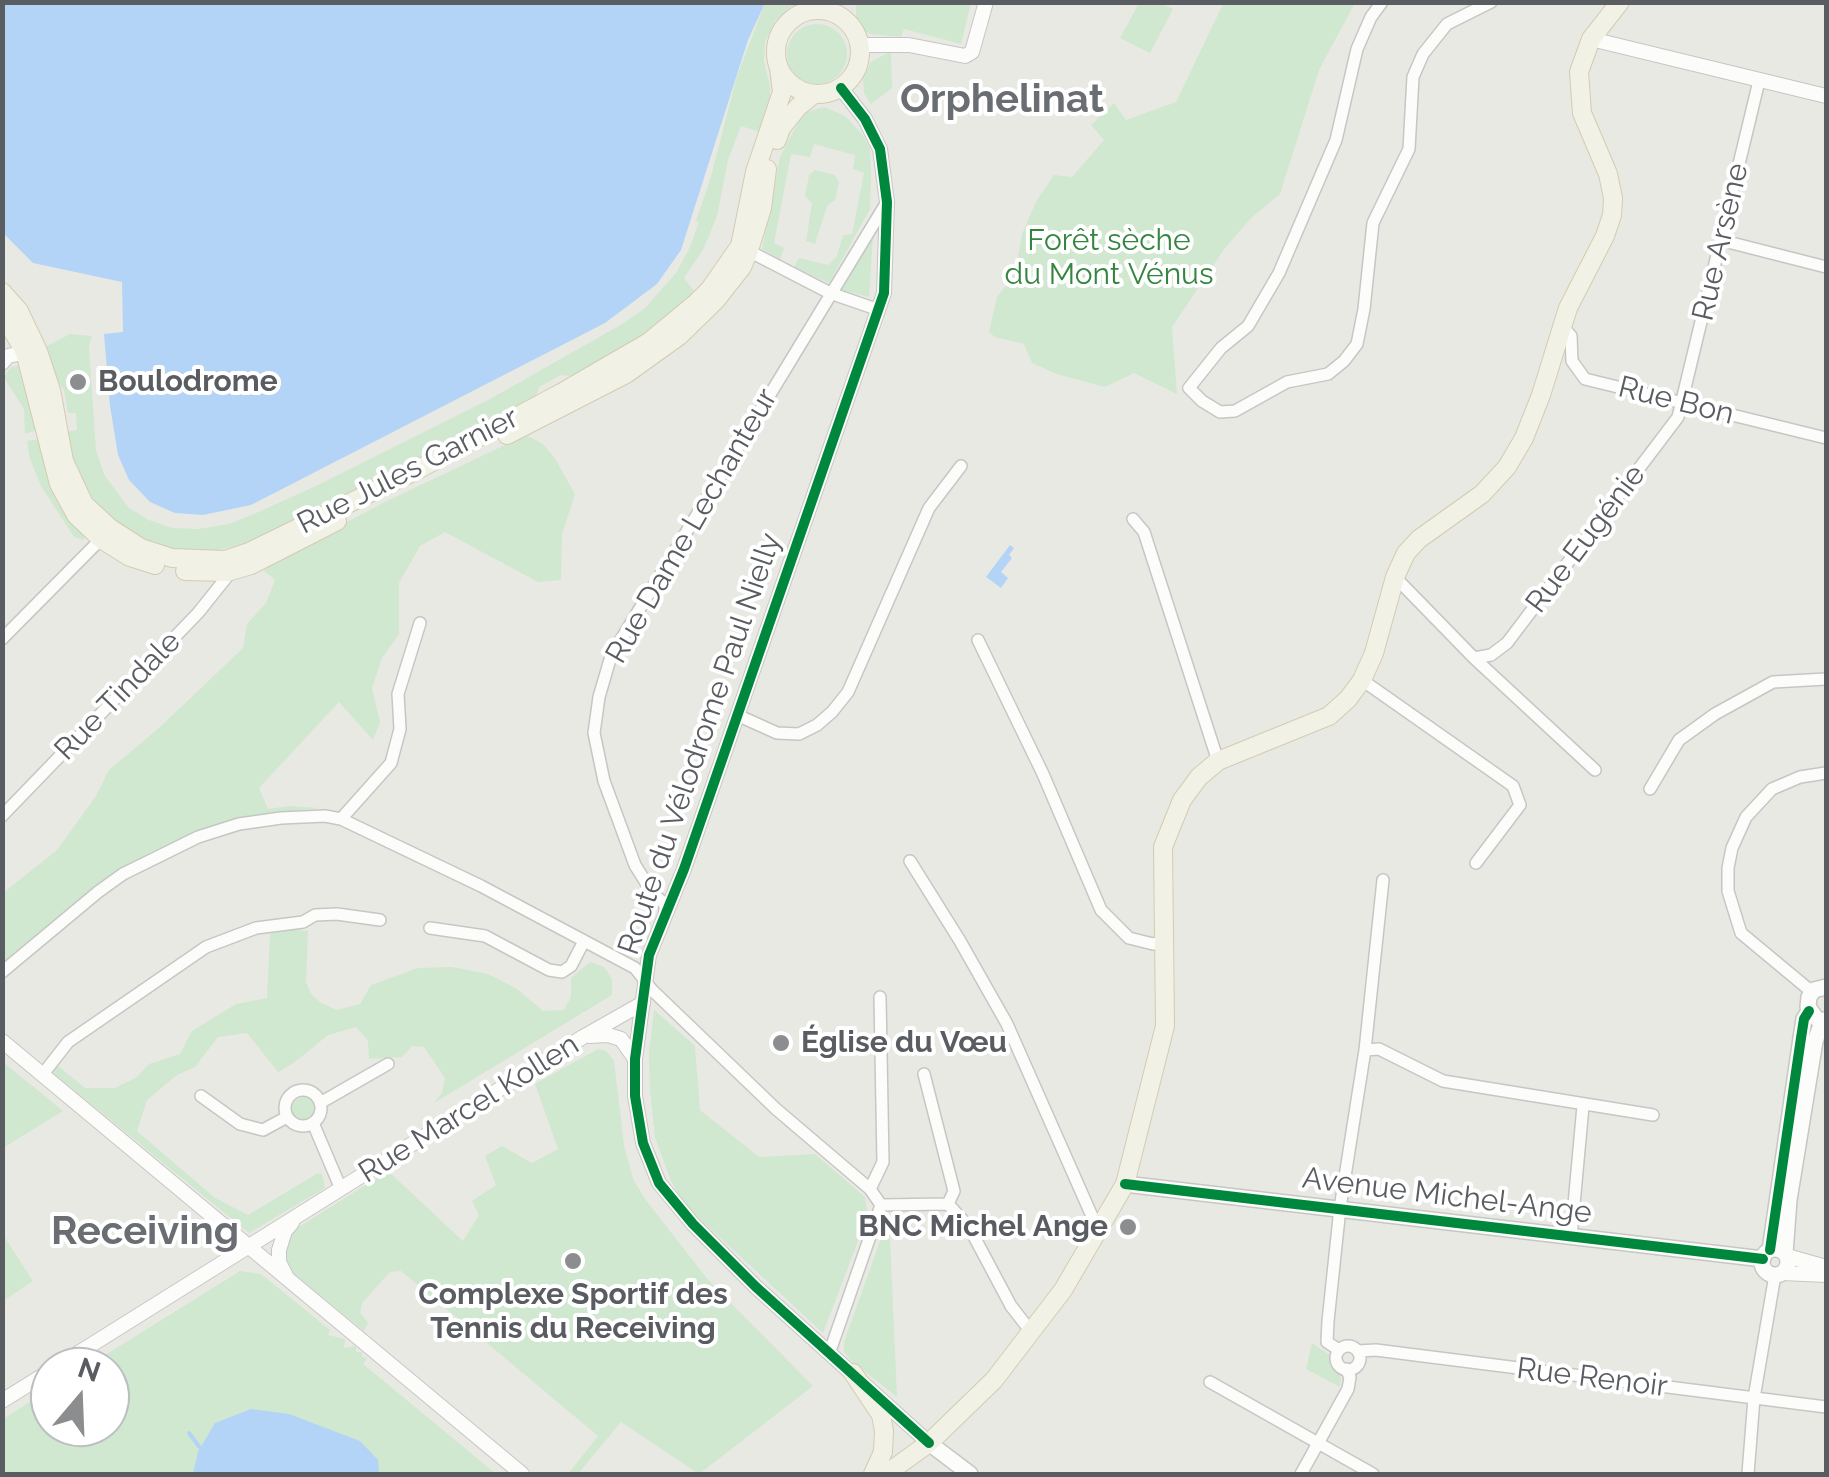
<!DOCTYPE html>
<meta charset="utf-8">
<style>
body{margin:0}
#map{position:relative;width:1829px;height:1477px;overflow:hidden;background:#e9e9e3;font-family:Raleway,sans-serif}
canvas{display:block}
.frame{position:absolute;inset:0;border:5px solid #595c61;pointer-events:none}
.north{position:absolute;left:30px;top:1347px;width:100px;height:100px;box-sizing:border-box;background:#fff;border:2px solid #bdbec0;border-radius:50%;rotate:19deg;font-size:28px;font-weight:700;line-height:40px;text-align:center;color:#595c61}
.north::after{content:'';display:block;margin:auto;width:35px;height:45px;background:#8b8d8e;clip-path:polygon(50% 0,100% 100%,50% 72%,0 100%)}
</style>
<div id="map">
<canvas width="1829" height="1477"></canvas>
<div class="frame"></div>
<div class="north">N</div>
</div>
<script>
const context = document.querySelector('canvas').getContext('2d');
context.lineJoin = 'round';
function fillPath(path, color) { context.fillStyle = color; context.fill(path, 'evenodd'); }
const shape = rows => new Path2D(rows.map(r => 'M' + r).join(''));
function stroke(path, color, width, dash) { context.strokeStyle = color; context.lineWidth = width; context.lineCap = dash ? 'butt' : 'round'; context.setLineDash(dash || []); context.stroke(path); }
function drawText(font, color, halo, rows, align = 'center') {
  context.font = font + ' Raleway,sans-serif'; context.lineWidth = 8; context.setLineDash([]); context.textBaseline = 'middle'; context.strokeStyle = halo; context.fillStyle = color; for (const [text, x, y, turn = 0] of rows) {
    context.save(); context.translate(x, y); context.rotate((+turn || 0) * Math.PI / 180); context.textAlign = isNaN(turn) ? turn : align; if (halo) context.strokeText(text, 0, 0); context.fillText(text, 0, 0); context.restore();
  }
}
fillPath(shape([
 [1224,2,1355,3,1319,70,1280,194,1252,217,1225,248,1172,327,1177,394,1134,373,1105,387,1057,374,1032,363,1024,344,995,337,989,332,997,297,1015,274,1022,234,1037,200,1054,175,1072,177,1104,140,1091,125,1114,103,1126,120,1176,102],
 [765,3,805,3,790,7,775,21,765,41,764,62,770,86,770,104,760,132,741,126,728,160,717,216,704,248,684,278,694,291,678,310,613,354,571,376,561,375,539,387,536,397,359,491,249,543,204,553,173,550,133,535,99,508,73,466,65,432,77,430,76,413,68,413,64,390,52,371,47,346,70,334,92,336,89,347,96,451,105,476,129,508,149,520,173,528,198,529,229,524,254,514,318,485,490,399,624,323,645,308,676,273,690,247,699,222,696,221,710,180,737,76],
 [856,3,856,2,971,3,961,44,904,29,901,37,870,34,861,29,856,18],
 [1139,3,1160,3,1173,9,1150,53,1120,38],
 '787 54a30 30 0 1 1 60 0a30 30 0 1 1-60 0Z',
 [891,51,892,88,871,104,864,93,863,78,871,62],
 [824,107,845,116,863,135,870,148,871,176,870,209,829,283,794,267,799,258,828,265,837,256,843,235,852,234,864,173,853,169,855,155,814,144,810,157,791,154,774,243,784,248,780,259,762,249,780,157,800,119,807,112],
 [815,170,835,175,839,182,835,200,827,206,815,244,806,241,812,203,805,196,809,175],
 [870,235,873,236,869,297,841,290,840,283,853,269],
 [23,365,38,430,25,434,24,409,4,377,11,367],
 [526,435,543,444,554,457,575,494,562,534,561,580,538,582,445,532,420,546,399,583,399,634,382,658,372,688,380,722,373,740,339,702,259,788,268,809,289,806,319,808,241,817,153,851,95,886,3,965,3,893,57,850,96,796,109,770,160,727,243,648,247,624,266,603,275,580,264,571,271,562,385,502],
 [40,439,52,488,84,532,84,540,74,537,41,486,30,459,27,441],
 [285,929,308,931,306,982,311,994,321,1003,337,1010,360,1004,371,985,418,968,452,967,488,974,517,989,543,1011,564,1010,571,997,571,978,590,962,604,967,612,979,612,995,434,1103,442,1093,445,1078,424,1047,412,1046,402,1057,369,1059,368,1041,356,1027,328,1035,295,1062,278,1072,247,1033,218,1037,195,1067,177,1075,147,1100,137,1131,215,1198,248,1215,318,1173,322,1174,325,1188,249,1233,53,1073,59,1060,58,1066,85,1088,115,1088,137,1077,149,1064,180,1054,192,1031,236,1004,267,998,270,934],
 [654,1010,695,1046,700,1110,759,1157,815,1154,865,1197,868,1215,823,1333,703,1222,684,1203,671,1181,655,1137,650,1090,649,1053],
 [598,1049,606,1051,614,1061,624,1145,633,1179,645,1199,709,1281,813,1386,699,1474,621,1422,578,1474,568,1474,598,1436,401,1271,390,1272,362,1303,360,1313,368,1323,364,1331,293,1273,282,1254,287,1236,297,1228,388,1171,463,1241,479,1215,472,1201,496,1185,485,1156,502,1146,532,1163,558,1149,535,1084],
 [3,1062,63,1111,3,1148],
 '292 1109a12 12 0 1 1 24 0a12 12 0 1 1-24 0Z',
 [886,1215,889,1216,897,1397,854,1363,844,1352,844,1342,883,1233,880,1227],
 [2,1233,33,1281,3,1301,2,1300],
 [240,1271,261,1274,330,1330,328,1335,345,1339,344,1348,356,1346,356,1352,362,1352,362,1357,367,1358,363,1364,496,1474,3,1474,3,1419,50,1389,50,1427,110,1427,110,1367,86,1367],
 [1312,1343,1331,1356,1341,1378,1340,1387,1306,1369]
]), '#d0e7d0');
fillPath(shape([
 [2,3,3,2,765,3,748,40,681,250,657,284,605,323,251,505,203,515,175,513,150,502,129,480,118,455,110,406,104,334,123,332,122,282,33,263,3,233],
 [1010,545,1014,548,1009,555,1012,558,1001,572,1008,578,1001,588,986,577],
 [251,1409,289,1414,360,1441,378,1460,379,1473,193,1474,198,1452,215,1423]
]), '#b4d4f7');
stroke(shape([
 [189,1433,201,1449]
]), '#b4d4f7', 4);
const minor = shape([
 [1382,2,1371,17,1357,49,1336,140,1279,273,1248,326,1221,348,1189,388,1202,401,1220,412,1235,411,1287,382,1328,374,1344,361,1357,344,1364,309,1373,223,1409,149,1413,77,1423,54,1447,24,1491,2],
 [1720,240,1826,267],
 [743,248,830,293,879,310],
 [1562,326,1571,336,1572,361,1585,379,1826,438],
 [1133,519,1144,532,1218,761],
 [1395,577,1474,658,1595,770],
 [2,639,101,539],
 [978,640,1043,774,1101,910,1129,938,1153,944,1164,942],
 [1474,658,1491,655,1507,643,1678,417,1759,81],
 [1362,680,1513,786,1520,805,1476,863],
 [737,715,777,733,799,734,817,725,832,712,848,692,929,508,961,466],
 [1650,789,1679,740,1715,714,1773,682,1826,679],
 [2,816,198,613,226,578,228,569],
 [341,819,391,763,400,729,398,694,420,623],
 [910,861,960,941,1007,1024,1099,1232],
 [1383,880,1365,1050,1379,1049,1443,1081,1653,1115],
 [665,916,665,904,653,894,635,865,604,781,594,733,599,697,611,656,887,202],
 [430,928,485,936,549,970,562,972,571,966,584,941],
 [2,972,98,892,123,874,198,837,239,824,281,818,325,816,341,819,481,886,635,968,652,990,776,1109,870,1189,881,1205,830,1351],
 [1812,992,1741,933,1728,891,1728,868,1732,848,1746,817,1772,789,1800,777,1826,773],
 [43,1074,68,1042,206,947,256,928,303,922,315,915,337,914,380,920],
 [924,1074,954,1191,948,1204],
 '285 1108a18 18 0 1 1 36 0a18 18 0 1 1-36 0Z',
 [201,1096,240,1124,263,1130,287,1117],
 [320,1103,388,1064],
 [313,1123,341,1189],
 [870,1189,883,1162,880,997],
 [881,1205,948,1204,969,1227,1011,1306,1032,1333],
 [1571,1237,1583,1106],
 '1336 1358a12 12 0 1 1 24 0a12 12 0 1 1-24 0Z',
 [1339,1350,1327,1342,1328,1321,1340,1208,1365,1050],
 [1358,1351,1376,1350,1826,1407],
 [1210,1382,1373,1474],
 [1301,1474,1348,1389,1350,1377,1346,1369],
 [1748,1474,1754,1398,1775,1275]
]);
const tertiary = shape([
 [1591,39,1826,96],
 [859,45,909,45,965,56,972,52,986,2],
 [841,88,865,119,880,149,887,202,884,293,684,869,649,955,635,1059,635,1096,643,1143,659,1183,693,1224,756,1287,929,1443],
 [2,363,8,356,32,351],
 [589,1036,608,1035,621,1039,635,1059],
 [2,1041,522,1474],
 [1787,1256,1826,1267],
 [1782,1273,1826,1275],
 [286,1276,279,1262,279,1250,285,1231,292,1223],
 [56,1367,583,1037,643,1003],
 [2,1401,50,1371]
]);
const secondary = shape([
 [1816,1018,1808,1007,1809,997,1814,990,1826,987],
 [1125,1184,1763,1259],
 '1762 1262a13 13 0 1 1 26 0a13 13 0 1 1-26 0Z',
 [1770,1250,1801,1038,1804,1019,1809,1011],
 [1785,1253,1789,1200,1815,1041,1823,1020],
 [929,1443,970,1474]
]);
const primary = shape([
 '776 52a42 42 0 1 1 84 0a42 42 0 1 1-84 0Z',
 [777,140,781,128,798,107,814,94],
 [2,292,19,311,38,351,51,390,64,461,84,504,110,528,141,548,172,558,225,560,249,552,417,470,561,393,649,342,695,304,710,289,740,246,755,172,782,92,779,68],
 [2,313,25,352,59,484,76,515,101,539,130,557,155,565],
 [507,435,626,374,679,336,716,300,742,267,749,250,762,208,767,169],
 [185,571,227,572,251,565,337,521],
 [853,1373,881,1415,884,1431,883,1452,873,1474],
 [886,1474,929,1443,994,1380,1063,1290,1125,1184,1165,1026,1163,847,1182,800,1199,777,1218,761,1329,716,1348,699,1362,680,1374,653,1395,577,1406,553,1419,539,1482,494,1507,467,1524,438,1541,395,1568,308,1605,236,1612,215,1613,198,1608,174,1582,113,1579,72,1591,39,1620,2]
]);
stroke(minor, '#c6c7c5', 14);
stroke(tertiary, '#c6c7c5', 16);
stroke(secondary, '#c6c6c5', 18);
stroke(primary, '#d2ccb0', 20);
stroke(minor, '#fcfcfb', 11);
stroke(tertiary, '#fcfcfb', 14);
stroke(secondary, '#fcfcfb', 15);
stroke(primary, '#f2f1e6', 18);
stroke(shape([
 [841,88,865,119,880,149,887,202,884,293,684,869,649,955,635,1059,635,1096,643,1143,659,1183,693,1224,756,1287,929,1443],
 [1125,1184,1763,1259],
 [1770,1250,1801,1038,1804,1019,1809,1011]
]), '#00873e', 10);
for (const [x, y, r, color] of [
 [78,382,10,"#8b8d8e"],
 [781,1043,10,"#8b8d8e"],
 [1128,1227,10,"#8b8d8e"],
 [573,1261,10,"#8b8d8e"]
]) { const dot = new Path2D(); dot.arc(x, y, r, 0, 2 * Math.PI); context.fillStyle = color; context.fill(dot); stroke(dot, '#fff', 4); }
drawText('30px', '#348540', '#fff', [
 ["Forêt sèche",1109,241],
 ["du Mont Vénus",1109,275]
]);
drawText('30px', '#595c61', '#fff', [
 ["Rue Arsène",1721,242,-77],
 ["Rue Bon",1676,401,14],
 ["Rue Jules Garnier",408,471,-27],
 ["Rue Dame Lechanteur",692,526,-60],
 ["Rue Eugénie",1586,539,-53],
 ["Rue Tindale",118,696,-46],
 ["Route du Vélodrome Paul Nielly",700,744,-71],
 ["Rue Marcel Kollen",469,1109,-32],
 ["Avenue Michel-Ange",1447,1196,7],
 ["Rue Renoir",1592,1378,7]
]);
drawText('bold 30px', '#595c61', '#fff', [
 ["Boulodrome",98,382],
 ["Église du Vœu",801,1043],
 ["BNC Michel Ange",1108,1227,"right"],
 ["Complexe Sportif des",573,1295,"center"],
 ["Tennis du Receiving",573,1329,"center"]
], 'left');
drawText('bold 40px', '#6a6e73', '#fff', [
 ["Orphelinat",1002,100],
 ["Receiving",145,1232]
]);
</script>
